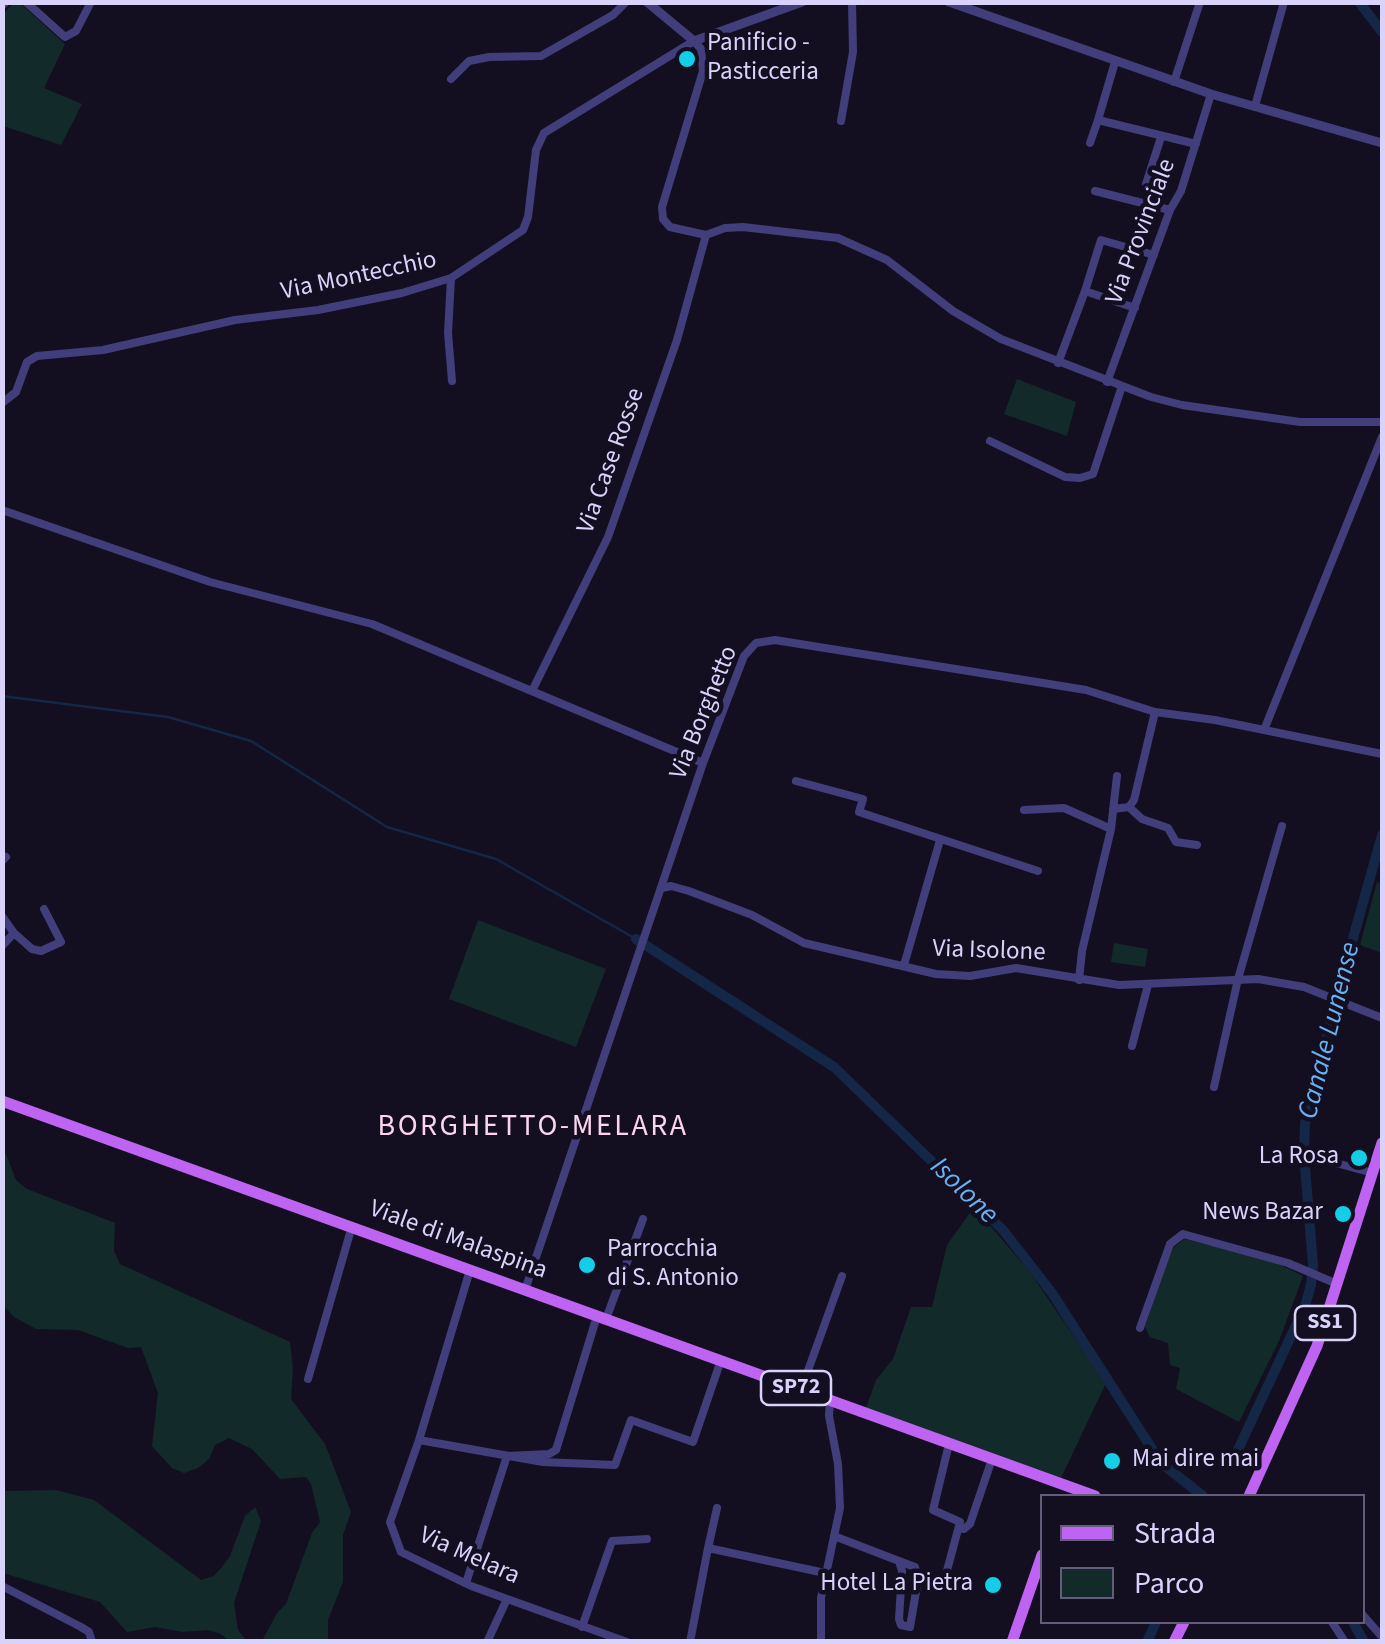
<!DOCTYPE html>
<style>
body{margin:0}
#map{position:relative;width:1385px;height:1644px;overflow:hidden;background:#130f21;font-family:"Source Sans 3",sans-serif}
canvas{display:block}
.frame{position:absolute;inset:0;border:5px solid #d9d3fb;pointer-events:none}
.legend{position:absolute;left:1040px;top:1494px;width:325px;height:130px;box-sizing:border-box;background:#130f21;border:2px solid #625d78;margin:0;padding:12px 18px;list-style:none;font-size:30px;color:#d9d3fb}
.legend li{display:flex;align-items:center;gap:20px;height:50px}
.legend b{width:50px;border:2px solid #625d78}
</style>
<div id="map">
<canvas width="1385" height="1644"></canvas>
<div class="frame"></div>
<ul class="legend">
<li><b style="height:12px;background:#bf64f2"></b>Strada</li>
<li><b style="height:28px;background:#132a2a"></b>Parco</li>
</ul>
</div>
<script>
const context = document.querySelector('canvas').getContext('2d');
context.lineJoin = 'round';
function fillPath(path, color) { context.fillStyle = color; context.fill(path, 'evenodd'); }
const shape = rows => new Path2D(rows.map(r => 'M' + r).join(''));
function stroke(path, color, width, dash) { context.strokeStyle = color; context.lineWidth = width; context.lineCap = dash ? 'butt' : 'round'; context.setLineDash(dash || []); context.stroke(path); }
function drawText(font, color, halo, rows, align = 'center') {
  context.font = font + ' "Source Sans 3",sans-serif'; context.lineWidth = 9; context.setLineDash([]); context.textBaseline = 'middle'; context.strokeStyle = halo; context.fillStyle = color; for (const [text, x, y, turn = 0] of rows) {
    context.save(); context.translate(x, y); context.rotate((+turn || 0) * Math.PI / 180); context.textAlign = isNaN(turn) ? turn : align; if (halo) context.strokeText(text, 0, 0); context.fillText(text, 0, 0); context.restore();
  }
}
fillPath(shape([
 [14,3,20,3,65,44,44,88,82,104,61,145,3,126,3,14],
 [1017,379,1076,402,1067,436,1004,414],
 [1377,882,1382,885,1382,953,1360,945],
 [478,920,606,969,576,1047,449,999],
 [1114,943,1148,949,1145,967,1111,962],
 [3,1153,6,1154,16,1180,27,1189,115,1223,114,1251,120,1264,290,1342,293,1370,291,1399,325,1444,351,1512,343,1535,343,1582,328,1620,328,1641,262,1641,277,1613,286,1604,312,1533,320,1522,311,1484,306,1477,280,1479,252,1449,229,1438,215,1445,209,1459,198,1468,184,1473,172,1468,152,1446,158,1393,141,1347,128,1348,78,1330,36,1329,14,1317,3,1305],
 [974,1207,1029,1271,1106,1383,1061,1478,866,1408,876,1380,893,1359,911,1307,932,1307,947,1245],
 [1184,1239,1273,1261,1303,1276,1279,1341,1239,1422,1176,1389,1180,1368,1170,1365,1168,1343,1150,1337,1145,1327,1171,1250],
 [56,1490,94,1500,201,1580,214,1576,222,1567,230,1556,245,1516,255,1507,261,1521,234,1603,238,1630,247,1641,229,1641,221,1634,208,1630,182,1632,155,1627,127,1632,100,1602,3,1573,3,1491]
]), '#132a2a');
stroke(shape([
 [2,696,168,717,251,741,387,827,496,859,636,939]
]), '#142747', 2.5);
stroke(shape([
 [1359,2,1382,32],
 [636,939,834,1067,1003,1230,1052,1293,1161,1463,1203,1496],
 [1236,1454,1305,1306,1311,1285,1313,1265,1304,1154,1305,1124,1334,1006,1382,835],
 [1353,1622,1364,1642],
 [1147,1642,1156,1622]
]), '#142747', 10);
stroke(shape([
 [26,2,65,37,76,31,91,2],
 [2,6,6,2],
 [1115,62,1098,120,1196,144],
 [451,79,469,61,489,57,541,56,613,15,626,2],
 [1174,82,1200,2],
 [1255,106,1284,2],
 [841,121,853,52,852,2],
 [1090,143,1098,120],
 [1146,184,1161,137],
 [1095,191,1170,210],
 [451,278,448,333,452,381],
 [1135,308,1085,291,1101,240,1154,255],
 [1058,363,1085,291],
 [1107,382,1170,210,1181,191,1211,94],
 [2,403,16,392,27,362,37,356,103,350,235,320,318,310,402,293,451,278,523,230,528,217,536,150,544,133,694,41,701,49,703,71,662,207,663,219,670,227,706,235,725,228,743,227,838,238,887,260,953,311,1001,339,1151,397,1182,405,1300,422,1382,422],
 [990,441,1065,477,1080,478,1093,474,1122,386],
 [2,510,210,582,372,624,703,763],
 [532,691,608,537,677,340,706,235],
 [1264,730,1382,437],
 [796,781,863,799,859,812,1038,871],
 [1129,807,1134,800,1155,712],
 [1113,809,1129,807,1142,819,1168,828,1176,842,1197,845],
 [1024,810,1064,808,1111,829],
 [2,861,6,857],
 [662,888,671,886,689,891,752,915,804,943,936,974,970,976,1016,968,1119,985,1258,979,1304,987,1382,1018],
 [2,916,14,933,2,946],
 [14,933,32,949,41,951,61,942,44,909],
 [904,965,940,840],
 [1079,980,1082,951,1111,829,1117,776],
 [1132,1046,1148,985],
 [1214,1087,1238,979,1282,826],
 [1336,1163,1373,1173],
 [470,1270,419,1440,390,1522,401,1552,471,1586,627,1642],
 [525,1290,703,763,744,656,756,643,775,640,1043,683,1086,690,1155,712,1215,720,1382,754],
 [606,1319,643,1219],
 [1140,1328,1170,1244,1183,1234,1288,1263,1337,1284],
 [308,1379,352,1226],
 [801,1390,842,1276],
 [419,1440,543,1462,615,1465,631,1420,693,1442,721,1360],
 [959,1528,964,1529,970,1524,992,1459],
 [834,1536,899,1561,915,1567,918,1580,910,1627,901,1625,899,1619,902,1571,899,1561],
 [708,1548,717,1508],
 [945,1578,960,1522,933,1510,949,1444],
 [466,1583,507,1456,549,1454,556,1450,597,1316],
 [2,1586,81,1627,89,1632,92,1642],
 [1362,1614,1382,1637],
 [1332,1622,1345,1642],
 [582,1627,612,1541,647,1539],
 [487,1642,507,1599],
 [690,1642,708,1548,825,1573],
 [821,1642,821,1598,840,1508,838,1464,829,1416,830,1400]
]), '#423e7c', 8);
stroke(shape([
 [647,2,694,41,802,2],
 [949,2,1211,94,1382,143]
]), '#423e7c', 9);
stroke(shape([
 [2,1101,1095,1496],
 [1249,1496,1317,1346,1382,1143],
 [1012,1642,1042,1555],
 [1174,1642,1184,1622]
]), '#bf64f2', 11);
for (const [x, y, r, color] of [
 [687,59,10,"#14cde6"],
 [1359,1158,10,"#14cde6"],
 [1343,1214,10,"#14cde6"],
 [587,1265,10,"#14cde6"],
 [1112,1461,10,"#14cde6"],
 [993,1585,10,"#14cde6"]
]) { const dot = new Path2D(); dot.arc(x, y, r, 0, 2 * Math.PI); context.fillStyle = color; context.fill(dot); stroke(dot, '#130f21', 4); }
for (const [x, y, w] of [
 [1325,1323,60],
 [796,1388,70]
]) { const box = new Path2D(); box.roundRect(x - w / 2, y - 17, w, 34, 8); context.fillStyle = '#130f21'; context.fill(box); stroke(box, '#d9d3fb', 2.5); }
drawText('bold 22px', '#d9d3fb', null, [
 ["SS1",1325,1323],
 ["SP72",796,1388]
]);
drawText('25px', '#d9d3fb', '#130f21', [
 ["Panificio -",707,45],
 ["Pasticceria",707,74],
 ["La Rosa",1339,1158,"right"],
 ["News Bazar",1323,1214,"right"],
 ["Parrocchia",607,1251],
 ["di S. Antonio",607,1280],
 ["Mai dire mai",1132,1461],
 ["Hotel La Pietra",973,1585,"right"]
], 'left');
drawText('25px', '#d9d3fb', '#130f21', [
 ["Via Provinciale",1142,232,-69],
 ["Via Montecchio",359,277,-12],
 ["Via Case Rosse",612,461,-70],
 ["Via Borghetto",705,713,-68],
 ["Via Isolone",989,952,2],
 ["Viale di Malaspina",458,1241,20],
 ["Via Melara",469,1557,24]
]);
drawText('italic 28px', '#6ab1f2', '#130f21', [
 ["Canale Lunense",1331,1031,-76],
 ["Isolone",963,1192,44]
]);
context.letterSpacing = '2.5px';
drawText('30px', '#fbd5ed', '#130f21', [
 ["BORGHETTO-MELARA",533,1128]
]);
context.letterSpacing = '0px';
</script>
